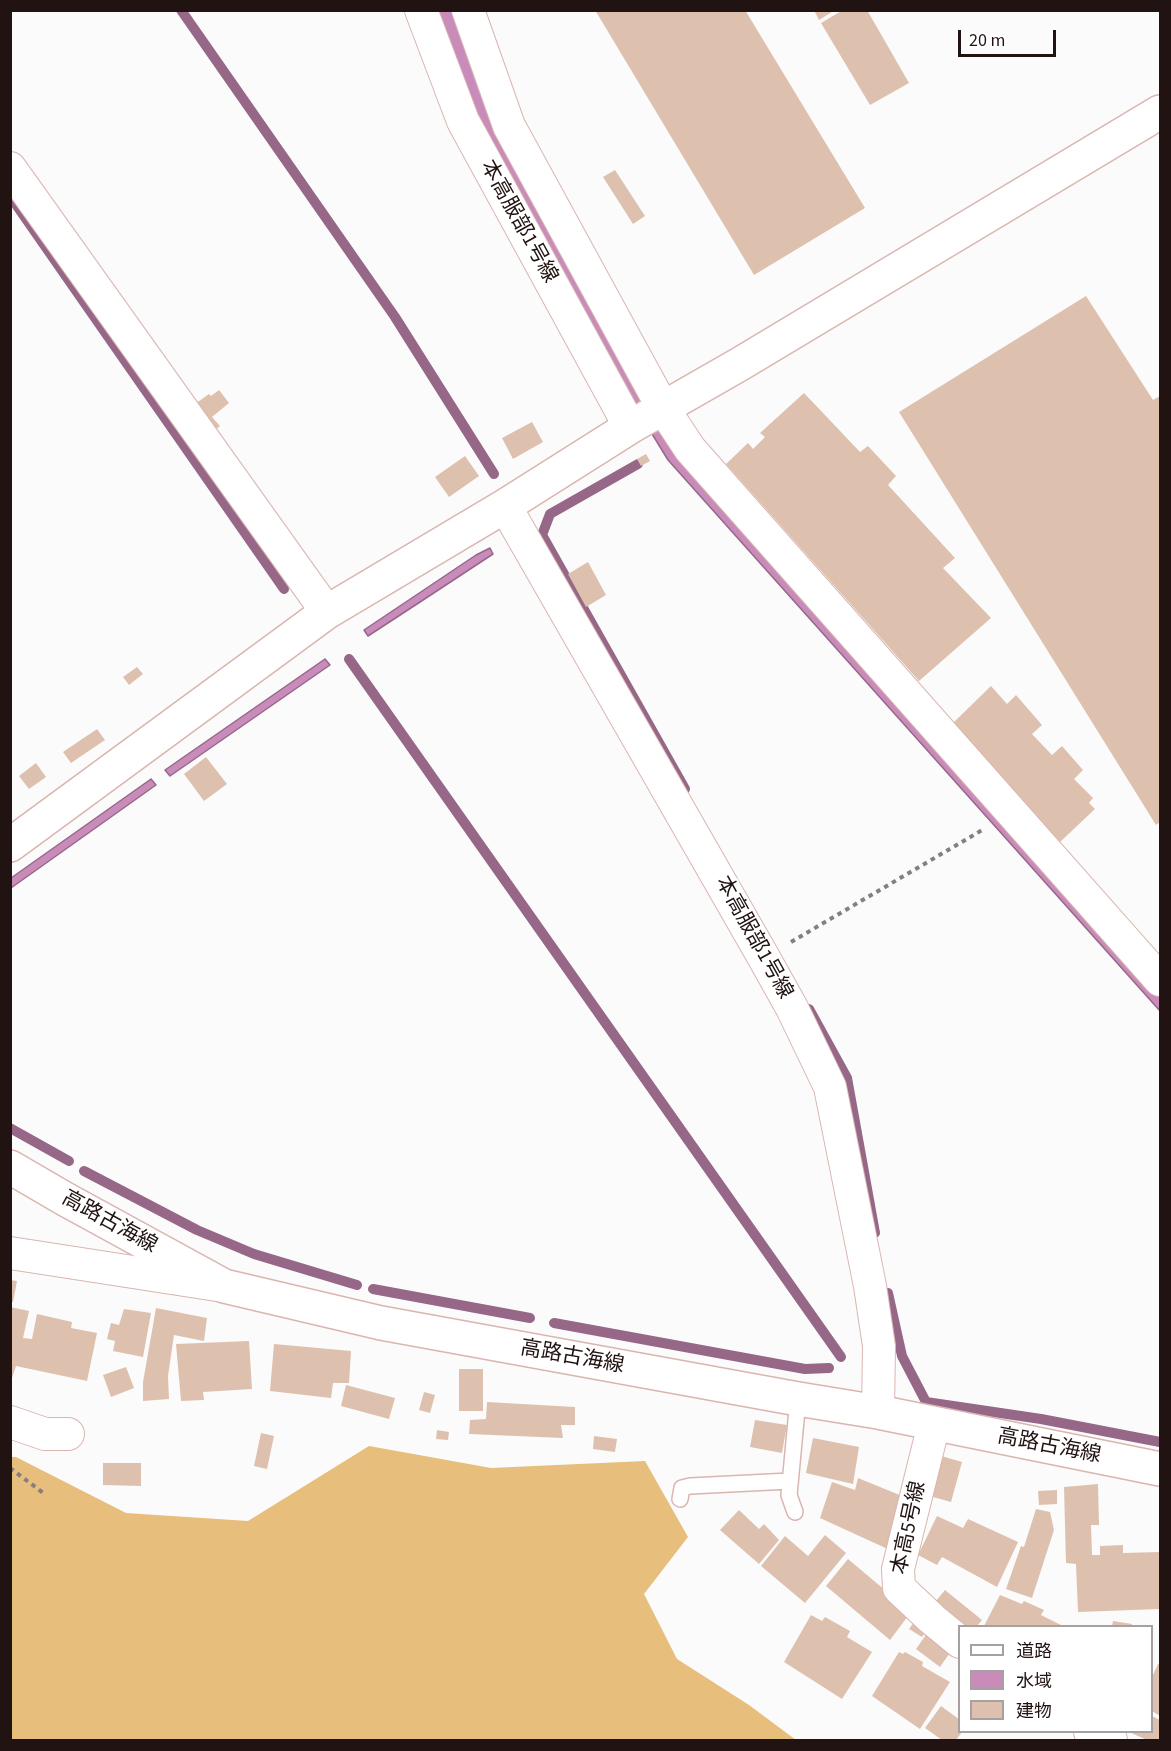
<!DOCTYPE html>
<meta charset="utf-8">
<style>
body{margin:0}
#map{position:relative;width:1171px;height:1751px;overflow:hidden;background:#fbfbfb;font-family:"Source Sans 3","Noto Sans JP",sans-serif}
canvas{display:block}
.frame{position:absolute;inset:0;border:12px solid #201311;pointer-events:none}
.legend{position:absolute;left:958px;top:1625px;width:195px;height:108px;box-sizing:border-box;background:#fff;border:2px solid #a6a1a0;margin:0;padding:8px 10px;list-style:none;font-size:18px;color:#201311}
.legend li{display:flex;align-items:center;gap:12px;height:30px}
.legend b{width:30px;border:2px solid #a6a1a0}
.scale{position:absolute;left:958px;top:30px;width:98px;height:27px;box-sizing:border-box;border:3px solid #201311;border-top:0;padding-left:8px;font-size:18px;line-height:21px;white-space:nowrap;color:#201311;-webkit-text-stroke:4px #fff;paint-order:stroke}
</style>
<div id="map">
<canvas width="1171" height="1751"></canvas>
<div class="frame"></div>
<ul class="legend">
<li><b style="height:8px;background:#fff"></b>道路</li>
<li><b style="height:16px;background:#c98bba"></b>水域</li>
<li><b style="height:16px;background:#dec0ae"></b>建物</li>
</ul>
<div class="scale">20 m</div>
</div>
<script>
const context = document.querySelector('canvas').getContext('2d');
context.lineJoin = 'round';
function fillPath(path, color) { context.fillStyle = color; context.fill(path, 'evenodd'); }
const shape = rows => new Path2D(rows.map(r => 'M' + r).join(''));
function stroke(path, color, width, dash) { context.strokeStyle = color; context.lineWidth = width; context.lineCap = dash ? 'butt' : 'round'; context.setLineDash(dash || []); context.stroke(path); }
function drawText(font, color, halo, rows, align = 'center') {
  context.font = font + ' "Source Sans 3","Noto Sans JP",sans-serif'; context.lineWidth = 4.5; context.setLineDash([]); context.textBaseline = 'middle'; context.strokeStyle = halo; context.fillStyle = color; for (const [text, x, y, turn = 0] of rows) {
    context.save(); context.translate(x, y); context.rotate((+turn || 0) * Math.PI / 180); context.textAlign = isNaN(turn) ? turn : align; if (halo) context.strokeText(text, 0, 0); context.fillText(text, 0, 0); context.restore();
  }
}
fillPath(shape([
 [369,1446,491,1468,645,1461,688,1537,644,1594,677,1659,749,1705,796,1740,11,1740,11,1457,16,1457,126,1513,248,1521]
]), '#e7be7b');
const water = shape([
 [432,11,456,11,645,396,1160,994,1160,1011,668,460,635,406,478,125,432,11],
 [490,548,493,554,417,604,368,636,364,630,476,555,490,548],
 [325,659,330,665,170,776,165,770,325,659],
 [151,779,156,785,11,888,11,878,151,779]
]);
fillPath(water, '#c98bba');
stroke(water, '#966787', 1.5);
stroke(shape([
 [181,10,395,317,494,474],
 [10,196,284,589],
 [638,464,550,514,542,535,685,789],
 [349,659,841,1357],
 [809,1009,847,1078,875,1233],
 [10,1128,69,1161],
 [84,1171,197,1230,254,1254,357,1285],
 [373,1289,530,1318],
 [888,1293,902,1356,926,1402,1041,1419,1160,1442],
 [554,1323,805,1369,829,1368]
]), '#966787', 10);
fillPath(shape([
 [595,10,745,10,865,208,754,275],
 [814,10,835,10,819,20],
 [843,10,867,10,909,83,870,105,821,23],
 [615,170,645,216,633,224,603,177],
 [1086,296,1153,400,1160,396,1160,822,1156,825,899,412],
 [219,390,229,403,212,417,220,426,213,432,195,404,209,394,211,396],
 [804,393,860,452,868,446,896,476,888,485,955,558,943,568,991,618,919,681,726,464,748,443,753,449,765,437,760,433],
 [532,422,543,442,513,459,502,438],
 [646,454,650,461,641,466,637,459],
 [465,456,479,476,449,497,435,477],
 [588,562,606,595,586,607,568,574],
 [137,667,143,674,129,685,123,677],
 [991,686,1007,704,1016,695,1042,725,1032,734,1052,755,1062,746,1083,770,1074,779,1093,798,1089,803,1095,809,1060,842,953,723],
 [97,729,105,740,71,763,63,752],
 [206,757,227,784,204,801,184,774],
 [36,763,46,777,29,789,19,776],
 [10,1280,17,1281,13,1302,10,1302],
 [10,1307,29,1311,23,1338,32,1339,37,1314,72,1322,71,1328,97,1333,87,1381,16,1366,10,1384],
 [156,1308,207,1318,204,1341,174,1335,168,1376,169,1399,143,1401,143,1382],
 [124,1309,151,1313,143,1357,113,1351,115,1341,107,1339,111,1323,119,1325],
 [249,1341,252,1389,203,1392,204,1400,181,1401,176,1344],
 [274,1344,351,1351,349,1383,333,1383,331,1398,270,1391],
 [126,1367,134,1388,111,1397,103,1375],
 [459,1369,483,1369,483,1411,459,1411],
 [346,1385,395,1398,389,1419,341,1406],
 [424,1392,435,1395,430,1413,419,1410],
 [487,1402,575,1407,575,1425,561,1425,563,1438,469,1434,470,1420,486,1419],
 [755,1420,787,1425,782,1453,750,1447],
 [437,1430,449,1432,448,1440,436,1439],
 [261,1433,274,1436,267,1469,254,1466],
 [594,1436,617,1439,615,1452,593,1449],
 [813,1438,859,1447,853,1484,806,1473],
 [938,1455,962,1462,951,1502,926,1495],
 [103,1463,141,1463,141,1486,103,1485],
 [858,1478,907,1498,892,1551,820,1518,832,1482,855,1490],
 [1098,1484,1099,1525,1091,1525,1092,1555,1100,1555,1100,1546,1123,1545,1123,1553,1160,1552,1160,1609,1078,1612,1076,1564,1066,1563,1064,1487],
 [1057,1490,1057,1504,1039,1505,1038,1491],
 [1036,1509,1050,1512,1054,1530,1032,1598,1006,1589,1021,1546,1024,1547],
 [739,1510,759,1529,764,1524,779,1540,759,1564,720,1530],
 [937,1516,963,1528,968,1519,1018,1542,997,1587,942,1557,937,1565,918,1555],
 [825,1535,846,1553,805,1603,761,1566,785,1536,808,1556],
 [848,1559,911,1612,890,1640,826,1586],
 [945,1590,982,1620,977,1626,960,1626,931,1607],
 [1000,1595,1022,1604,1024,1601,1044,1610,1041,1615,1063,1626,984,1626],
 [811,1615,822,1621,825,1617,850,1631,847,1637,872,1652,842,1699,784,1662],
 [916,1619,928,1628,922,1637,909,1629],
 [1113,1621,1132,1624,1131,1626,1112,1626],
 [930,1629,954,1647,940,1667,916,1649],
 [899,1652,903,1654,905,1652,923,1662,922,1666,950,1682,920,1729,872,1696],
 [1158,1664,1160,1665,1160,1716,1152,1711,1152,1677],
 [941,1706,960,1720,960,1732,962,1732,956,1740,942,1740,925,1728],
 [1152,1716,1160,1720,1160,1740,1147,1740,1129,1732,1152,1732]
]), '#dec0ae');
const lane = shape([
 [680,1499,682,1488,690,1486,790,1481],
 [795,1512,789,1495,798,1399]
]);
const street = shape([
 [421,10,463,121,630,427],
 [468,10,509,126,663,408,690,449,1160,980],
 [10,168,327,612],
 [505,506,764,958,792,1008,830,1087,870,1286,879,1346,878,1412],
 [10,1253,217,1285],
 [10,1422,45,1434,68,1434],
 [934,1424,898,1569,899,1588,932,1619,960,1642],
 [1090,1732,1111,1740]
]);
const secondary = shape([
 [10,845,327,612,505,506,630,427,740,364,1160,112],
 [10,1167,65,1199,224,1286,381,1323,798,1399,878,1412,1160,1469]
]);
stroke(lane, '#dab5b0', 18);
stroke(street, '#dab5b0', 34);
stroke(secondary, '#dab5b0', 36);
stroke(shape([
 [791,942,984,829],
 [10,1468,46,1495]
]), '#867f7e', 4, [4.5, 4.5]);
stroke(lane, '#fff', 15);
stroke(street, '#fff', 32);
stroke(secondary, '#fff', 33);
drawText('21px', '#201311', '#fff', [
 ["本高服部1号線",518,222,61],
 ["本高服部1号線",753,938,61],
 ["高路古海線",109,1223,29],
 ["高路古海線",572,1358,10],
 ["高路古海線",1049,1447,11],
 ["本高5号線",910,1528,-78]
]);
</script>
